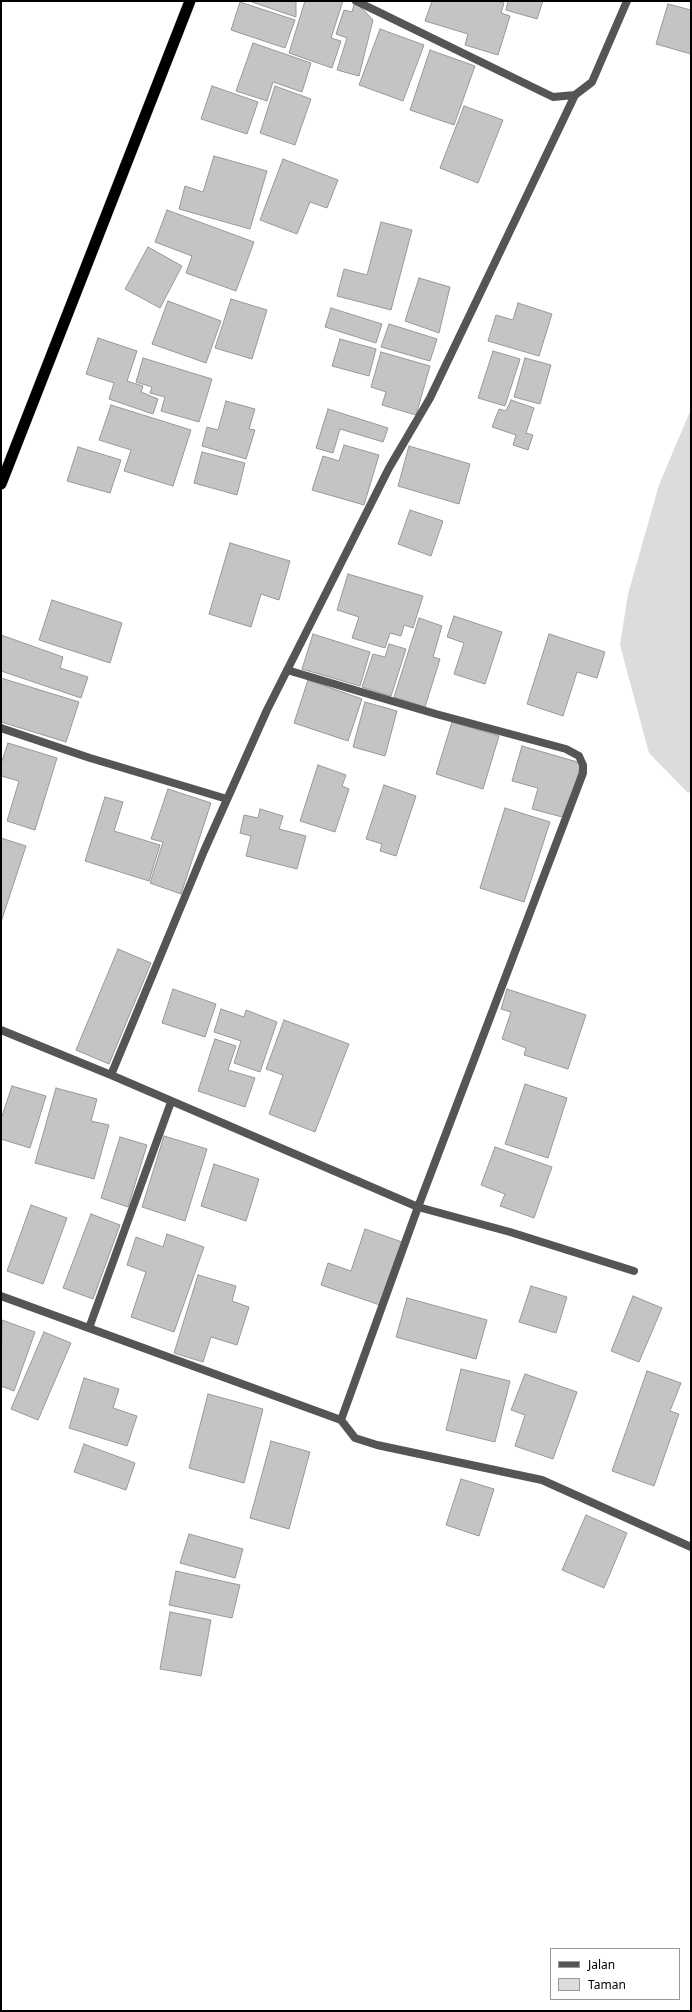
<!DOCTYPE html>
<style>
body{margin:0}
#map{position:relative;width:692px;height:2012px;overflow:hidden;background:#fff;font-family:"Noto Sans",sans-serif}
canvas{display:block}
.frame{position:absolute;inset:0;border:2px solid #000;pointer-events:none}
.legend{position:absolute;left:550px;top:1948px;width:130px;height:52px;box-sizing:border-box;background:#fff;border:1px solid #999;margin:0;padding:5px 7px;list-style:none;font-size:12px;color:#000}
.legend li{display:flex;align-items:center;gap:8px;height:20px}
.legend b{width:20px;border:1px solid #999}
</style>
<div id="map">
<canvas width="692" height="2012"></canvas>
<div class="frame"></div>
<ul class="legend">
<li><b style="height:5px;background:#555"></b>Jalan</li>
<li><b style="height:11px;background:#dcdcdc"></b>Taman</li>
</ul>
</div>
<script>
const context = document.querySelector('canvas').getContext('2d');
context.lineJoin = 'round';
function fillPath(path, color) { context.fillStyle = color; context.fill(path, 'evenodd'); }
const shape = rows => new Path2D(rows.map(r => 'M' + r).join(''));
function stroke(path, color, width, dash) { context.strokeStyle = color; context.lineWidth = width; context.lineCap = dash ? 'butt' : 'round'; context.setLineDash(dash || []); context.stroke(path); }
fillPath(shape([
 [691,409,691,793,687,792,649,753,620,645,628,594,659,485]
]), '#dcdcdc');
const building = shape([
 [249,1,296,1,296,17,249,1],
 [305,1,343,1,331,38,341,41,332,68,289,53,305,1],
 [355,1,373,20,359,76,337,70,347,38,336,34,344,10,352,12,355,1],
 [432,1,497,1,504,3,501,13,510,16,498,55,465,45,468,34,425,21,432,1],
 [508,1,543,1,537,19,506,10,508,1],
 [240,2,295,20,285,48,231,30,240,2],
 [668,4,691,10,691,54,656,44,668,4],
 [380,29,424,45,403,101,359,85,380,29],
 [253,43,311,63,302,92,273,82,267,101,236,91,253,43],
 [430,50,475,66,454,125,410,110,430,50],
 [212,86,258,102,247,134,201,119,212,86],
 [275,86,311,99,295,145,260,133,275,86],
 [464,106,503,120,478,183,440,168,464,106],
 [214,156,267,171,250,229,179,209,185,186,203,192,214,156],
 [283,159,338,180,327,208,310,202,297,234,260,220,283,159],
 [167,210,254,242,236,291,186,273,192,256,155,242,167,210],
 [381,222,412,230,391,310,337,296,344,269,367,275,381,222],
 [148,247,182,266,160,308,125,289,148,247],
 [419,278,450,287,439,333,405,321,419,278],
 [231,299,267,310,252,359,215,348,231,299],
 [168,301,221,321,206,363,152,344,168,301],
 [518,303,552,314,539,356,488,341,496,315,513,320,518,303],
 [331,308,382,324,376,343,325,327,331,308],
 [389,324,437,339,430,361,381,347,389,324],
 [98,338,137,351,127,381,143,386,141,392,158,399,153,414,109,399,114,383,86,374,98,338],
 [340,339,376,349,369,376,332,366,340,339],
 [493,351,520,359,505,406,478,398,493,351],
 [381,352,430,366,416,415,382,405,386,392,371,387,381,352],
 [143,358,212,379,199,422,161,411,165,397,150,393,152,387,136,382,143,358],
 [525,358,551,365,540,404,514,397,525,358],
 [511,400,534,408,526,433,533,435,528,450,513,445,516,435,492,427,499,409,506,411,511,400],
 [226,401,255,409,249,429,255,430,246,459,202,446,207,427,218,430,226,401],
 [111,405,191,430,173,486,124,471,131,450,99,440,111,405],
 [328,409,388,428,383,442,340,429,333,453,316,448,328,409],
 [344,445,379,455,364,505,312,490,323,456,339,461,344,445],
 [409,446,470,464,459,504,398,486,409,446],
 [78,447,121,460,110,493,67,481,78,447],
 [202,452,245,463,237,495,194,483,202,452],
 [410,510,443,521,431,556,398,544,410,510],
 [230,543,290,561,279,600,261,594,251,627,209,614,230,543],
 [348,574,423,596,413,628,404,625,401,636,390,633,385,648,352,638,359,617,337,610,348,574],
 [52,600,122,623,110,663,39,640,52,600],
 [454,616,502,632,485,684,454,674,464,643,447,637,454,616],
 [419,618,442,626,433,657,440,659,425,707,394,697,419,618],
 [313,634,370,652,360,686,302,669,313,634],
 [549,634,605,652,597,678,577,672,563,716,527,704,549,634],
 [1,635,63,657,60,668,88,677,81,698,1,671,1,635],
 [389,644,406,649,391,696,362,687,373,654,385,657,389,644],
 [1,678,79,702,66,742,1,722,1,678],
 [308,680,362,699,348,741,294,723,308,680],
 [365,702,397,711,385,756,353,747,365,702],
 [452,722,499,736,483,789,436,774,452,722],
 [8,743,57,758,35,830,7,821,19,781,1,776,1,764,8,743],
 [522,746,581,763,566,818,532,809,538,788,512,781,522,746],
 [318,765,346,775,342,786,349,789,335,832,300,821,318,765],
 [384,785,416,796,396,856,380,851,382,844,366,839,384,785],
 [168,789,211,803,181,894,150,883,163,842,151,839,168,789],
 [105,797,123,802,114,831,160,845,149,881,85,861,105,797],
 [505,808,550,822,524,902,480,888,505,808],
 [260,809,283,816,279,829,306,836,297,869,246,856,251,836,240,833,244,815,258,818,260,809],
 [1,838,26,846,1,922,1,838],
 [118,949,151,963,109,1064,76,1050,118,949],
 [173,989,216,1004,205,1037,162,1023,173,989],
 [507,989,586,1015,568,1069,524,1055,526,1048,502,1039,511,1012,501,1009,507,989],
 [221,1009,244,1017,246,1010,277,1022,260,1072,234,1063,241,1041,214,1032,221,1009],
 [284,1020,349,1044,315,1132,269,1114,283,1075,266,1069,284,1020],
 [215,1039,236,1046,228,1070,255,1078,245,1107,198,1091,215,1039],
 [525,1084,567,1098,548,1158,505,1144,525,1084],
 [12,1086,46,1096,30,1148,1,1139,1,1119,12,1086],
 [56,1088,97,1099,91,1121,109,1125,94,1179,35,1163,56,1088],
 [164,1136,207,1149,185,1221,142,1207,164,1136],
 [120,1137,147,1145,128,1207,101,1198,120,1137],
 [495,1147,552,1167,534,1218,500,1206,505,1194,481,1185,495,1147],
 [214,1164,259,1179,246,1221,201,1206,214,1164],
 [31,1205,67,1218,43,1284,7,1271,31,1205],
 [91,1214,120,1225,93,1299,63,1288,91,1214],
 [365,1229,402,1242,380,1305,321,1285,328,1263,351,1271,365,1229],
 [167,1234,204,1247,174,1332,131,1317,146,1272,127,1265,136,1237,163,1247,167,1234],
 [198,1275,236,1286,232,1301,249,1307,237,1345,211,1337,203,1362,174,1353,198,1275],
 [531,1286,567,1297,556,1333,519,1322,531,1286],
 [633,1296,662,1308,639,1362,611,1351,633,1296],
 [407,1298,487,1320,476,1359,396,1337,407,1298],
 [2,1320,35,1332,14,1391,1,1386,2,1320],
 [44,1332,71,1343,38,1420,11,1409,44,1332],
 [461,1369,510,1381,495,1442,446,1430,461,1369],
 [647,1371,681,1383,670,1411,679,1414,654,1486,612,1471,647,1371],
 [525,1374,577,1392,553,1459,515,1446,525,1415,511,1410,525,1374],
 [84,1378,119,1389,113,1408,137,1416,127,1446,69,1428,84,1378],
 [208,1394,263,1409,244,1483,189,1468,208,1394],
 [271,1441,310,1452,289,1529,250,1518,271,1441],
 [84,1444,135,1463,126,1490,74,1472,84,1444],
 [461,1479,494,1489,479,1536,446,1525,461,1479],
 [586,1515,627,1533,604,1588,562,1570,586,1515],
 [189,1534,243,1549,235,1578,180,1563,189,1534],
 [176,1571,240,1585,232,1618,169,1605,176,1571],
 [170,1612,211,1620,201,1676,160,1669,170,1612]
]);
fillPath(building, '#c4c4c4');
stroke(building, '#999', 1);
const trunk = shape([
 [1,484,190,1]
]);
stroke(trunk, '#dbdbdb', 12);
stroke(shape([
 [356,1,553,97,575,95,592,82,627,1],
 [287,670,436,714,566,749,579,756,583,765,583,773,418,1207,341,1420,355,1438,377,1445,542,1480,691,1547],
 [1,728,90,758,227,799],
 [1,1030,111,1075,418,1207,510,1232,634,1271],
 [111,1075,204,851,267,710,389,468,430,398,575,95],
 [1,1296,341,1420],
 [89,1328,171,1102]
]), '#555', 8);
stroke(trunk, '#000', 11);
</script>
